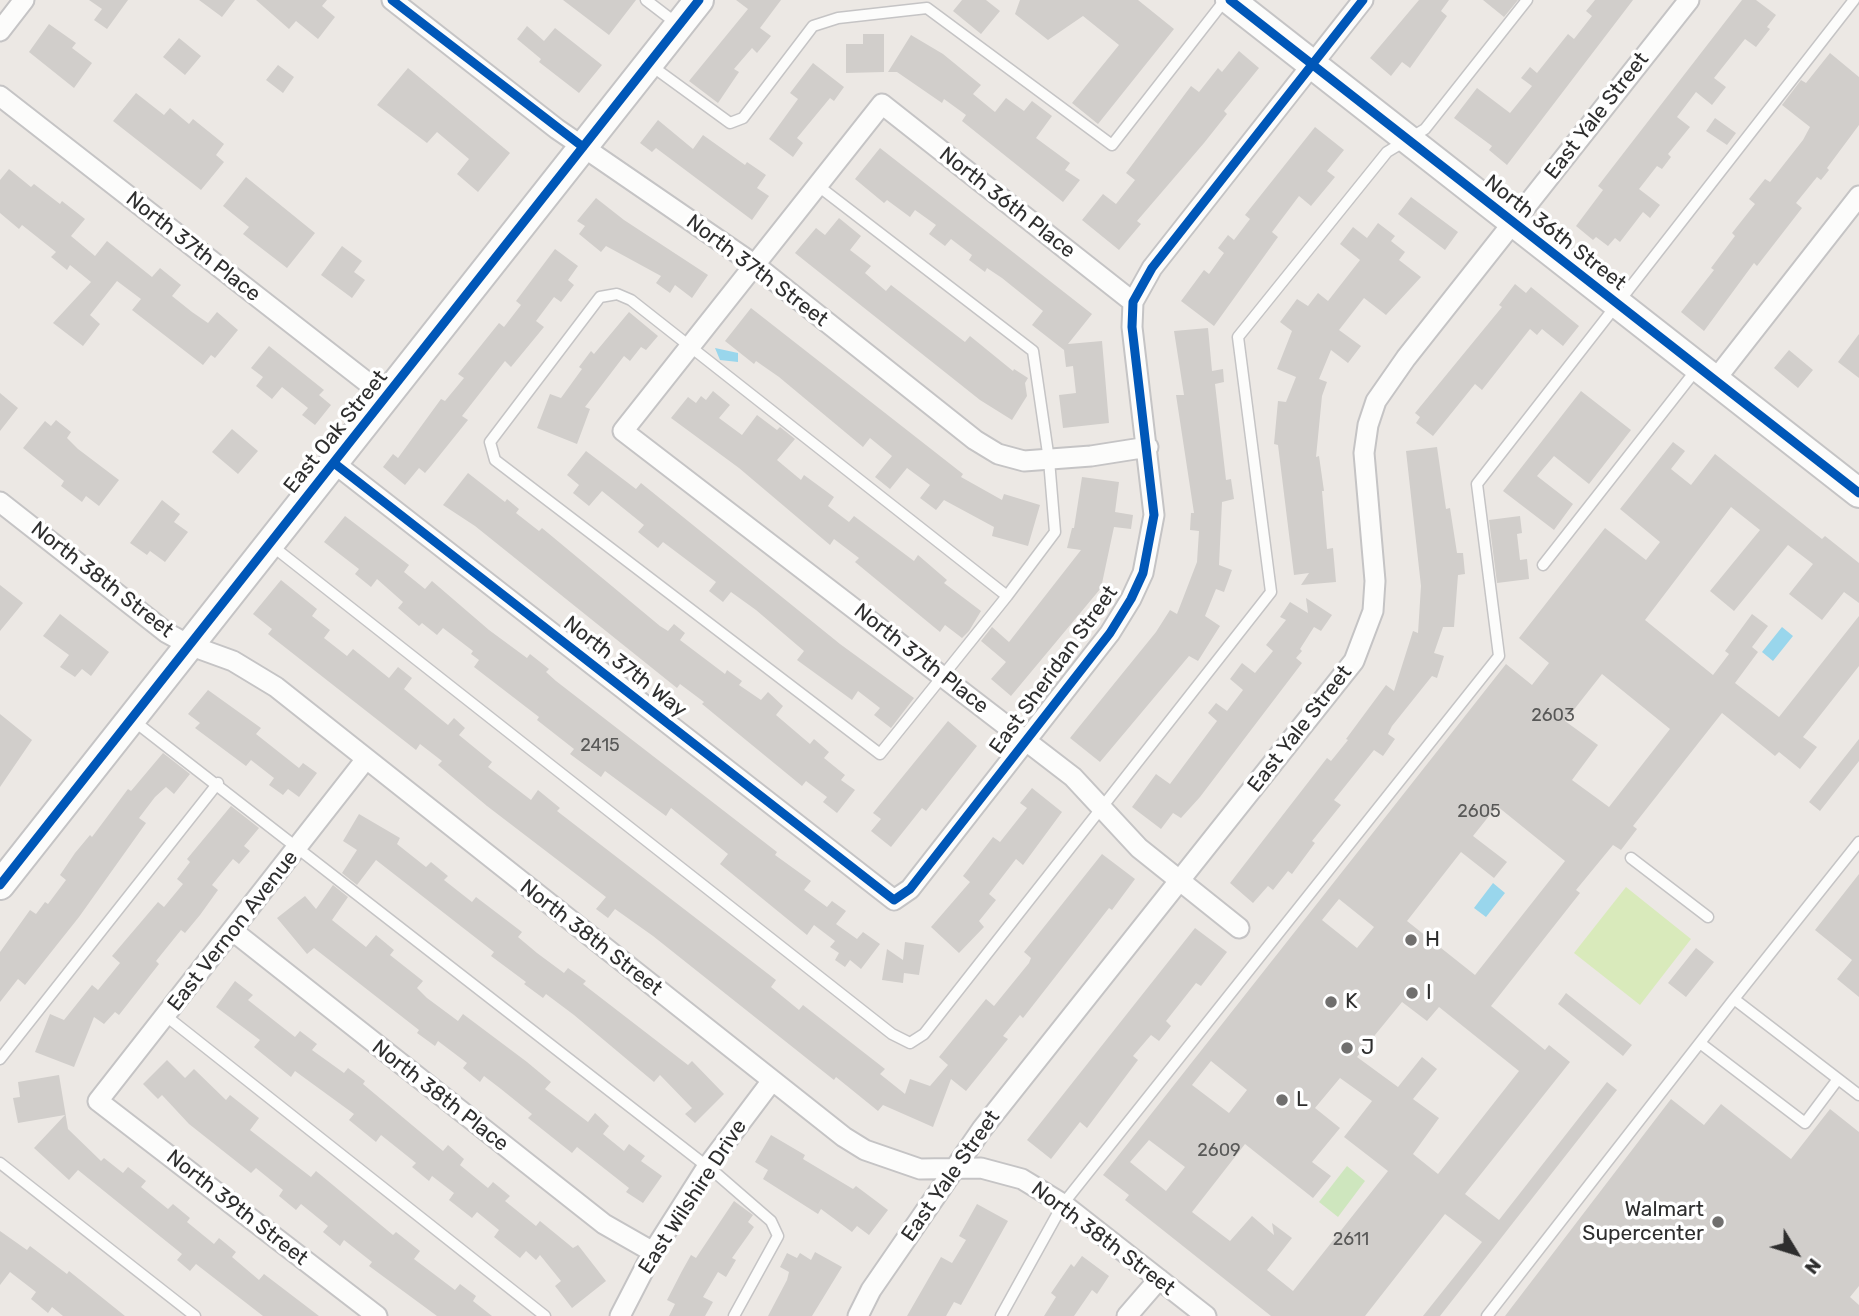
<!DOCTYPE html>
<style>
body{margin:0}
#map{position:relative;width:1859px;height:1316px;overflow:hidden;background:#ece8e4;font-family:Rubik,sans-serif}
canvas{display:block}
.north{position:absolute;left:1761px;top:1218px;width:70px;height:70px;-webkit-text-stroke:5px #fff;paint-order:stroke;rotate:128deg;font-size:19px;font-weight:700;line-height:28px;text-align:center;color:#2e2e2e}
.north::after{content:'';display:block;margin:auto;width:24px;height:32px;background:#2e2e2e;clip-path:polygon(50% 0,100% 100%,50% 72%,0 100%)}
</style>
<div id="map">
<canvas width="1859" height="1316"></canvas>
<div class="north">N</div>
</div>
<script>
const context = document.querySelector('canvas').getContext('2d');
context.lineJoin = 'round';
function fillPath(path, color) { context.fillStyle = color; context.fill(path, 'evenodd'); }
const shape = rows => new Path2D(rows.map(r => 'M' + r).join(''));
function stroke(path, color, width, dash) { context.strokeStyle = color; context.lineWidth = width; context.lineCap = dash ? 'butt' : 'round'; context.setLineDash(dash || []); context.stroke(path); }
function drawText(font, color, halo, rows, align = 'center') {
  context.font = font + ' Rubik,sans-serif'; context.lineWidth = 7; context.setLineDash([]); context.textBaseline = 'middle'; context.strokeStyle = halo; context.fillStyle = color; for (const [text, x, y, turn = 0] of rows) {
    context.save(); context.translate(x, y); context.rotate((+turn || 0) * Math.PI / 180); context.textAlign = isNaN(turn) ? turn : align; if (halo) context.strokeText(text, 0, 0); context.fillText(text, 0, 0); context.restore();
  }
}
fillPath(shape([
 [1347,1166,1365,1181,1338,1217,1319,1202]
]), '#cee6be');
fillPath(shape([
 [1626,887,1691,939,1640,1005,1574,953]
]), '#d9eabb');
fillPath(shape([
 [715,348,738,353,738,362,720,360],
 [1782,627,1793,636,1773,661,1762,652],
 [1493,883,1505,893,1486,917,1474,908]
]), '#99d6ec');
fillPath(shape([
 [89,0,128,0,107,29,94,20,102,9],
 [199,0,235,0,222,17],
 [256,0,327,0,322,6,335,17,318,39,296,21,289,29],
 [563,0,636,0,609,35],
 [736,0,781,0,760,28,771,36,757,53,752,48,734,69,739,72,718,103,689,81,748,9],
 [962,0,986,0,1000,11,981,34,953,11],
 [1020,0,1138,0,1174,29,1098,124,1072,103,1119,45,1083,16,1048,40,1015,14],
 [1419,0,1449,0,1441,11,1447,16,1410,68,1402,62,1391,76,1370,58],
 [1483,0,1518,0,1504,17],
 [1595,0,1633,0,1507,165,1489,150,1492,146,1454,118,1477,88,1510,113,1532,86,1521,78,1530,67,1537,73,1568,34,1574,39,1592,16,1586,11],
 [1742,0,1756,0,1776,15,1767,27,1770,29,1756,47,1745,39,1714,78,1726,87,1712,105,1696,92,1677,117,1690,127,1668,154,1671,157,1662,169,1657,166,1639,189,1660,205,1650,218,1643,212,1620,242,1615,238,1608,246,1596,237,1593,240,1576,226,1603,190,1598,186],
 [49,24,76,43,72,48,92,63,74,88,29,52],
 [527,26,544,41,555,28,602,65,579,93,539,62,541,59,517,39],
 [863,34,884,34,884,72,846,73,846,44,863,44],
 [911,35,943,54,981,85,973,94,995,112,1006,98,1024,111,1032,101,1052,116,1036,138,1070,163,1065,170,1080,180,1063,202,962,121,966,115,944,99,942,103,897,72,888,72],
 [179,38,201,56,185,75,163,57],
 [1239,51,1259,68,1224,111,1227,114,1204,143,1137,221,1141,224,1119,250,1082,220,1103,194,1116,204,1135,180,1126,173,1191,86,1199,92,1218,68,1222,72],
 [1830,53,1859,77,1859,125,1827,168,1829,170,1821,180,1817,177,1796,203,1802,208,1757,266,1754,263,1704,331,1681,312,1714,270,1711,268,1735,236,1732,233,1755,204,1749,199,1765,179,1770,182,1803,140,1810,127,1782,105,1801,80,1806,83],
 [813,63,844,87,834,101,830,98,797,138,803,143,793,157,769,139,798,99,790,93],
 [278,65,294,77,283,93,266,80],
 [408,68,510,153,478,192,457,174,469,159,437,132,427,143,377,105],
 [136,93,164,115,170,108,189,124,193,119,224,144,216,155,224,162,201,190,113,121],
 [1715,118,1736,133,1727,145,1706,131],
 [658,120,693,149,703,135,745,165,747,162,766,175,757,188,769,196,752,220,656,148,652,152,640,143],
 [1315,127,1344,150,1327,171,1335,177,1311,206,1299,196,1272,232,1278,237,1214,326,1181,301,1204,270,1209,274,1224,253,1218,248,1228,235,1234,240,1250,219,1245,215],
 [880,148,1092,314,1068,344,1102,341,1109,423,1063,428,1059,395,1076,393,1073,366,1066,367,1064,350,1032,325,1043,311,1002,278,987,268,985,272,969,260,972,255,951,239,945,246,929,234,936,225,915,210,910,217,887,200,884,203,855,179],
 [9,169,31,187,34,184,60,204,62,201,85,219,71,236,95,256,107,241,152,277,160,268,181,285,172,296,192,312,208,323,217,312,238,330,215,358,211,355,203,365,132,310,141,299,117,281,90,315,100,324,83,346,53,323,91,282,70,265,67,270,51,257,56,252,22,225,19,229,0,213,0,180],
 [246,177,315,233,287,268,243,234,249,227,223,206],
 [1411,197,1458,232,1445,250,1398,214],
 [596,198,624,220,708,275,692,298,675,285,670,293,656,283,661,276,606,246,601,252,579,234,585,226,577,221],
 [839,218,861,236,850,250,871,266,865,273,886,291,891,285,965,342,970,336,1013,371,1014,369,1028,378,1025,383,1027,396,1012,420,980,400,795,253,816,228,825,235],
 [1378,223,1395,236,1391,241,1405,252,1399,260,1421,277,1386,315,1364,298,1339,330,1361,346,1348,363,1331,350,1319,379,1327,382,1322,396,1316,457,1319,456,1324,491,1322,491,1327,549,1333,548,1336,582,1301,585,1309,573,1294,575,1278,445,1274,444,1278,401,1286,402,1296,377,1277,369,1292,331,1280,322,1297,299,1308,306,1318,293,1328,301,1360,260,1340,244,1353,227,1367,238],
 [342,246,362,261,354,272,365,280,352,298,321,275],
 [555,249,578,266,568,280,574,285,561,302,554,297,536,321,544,327,511,367,505,361,462,416,468,420,431,466,425,473,419,468,405,485,383,467,393,454,398,458,441,399,445,401,464,378,458,374,499,323,504,327,521,305,516,301],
 [1515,284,1526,293,1531,287,1579,326,1563,346,1542,329,1537,335,1530,329,1482,390,1475,384,1433,436,1416,423,1420,417,1415,413,1502,307,1499,305],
 [751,308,963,474,961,477,1002,500,1004,494,1040,505,1028,546,992,536,994,527,944,500,936,510,920,498,930,485,907,468,890,489,875,477,892,456,870,438,863,447,779,377,756,361,754,364,725,341],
 [629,312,658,336,646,350,641,347,630,361,624,356,585,407,590,409,577,444,537,428,550,394,561,398,582,369,579,367,591,351,594,354],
 [1208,328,1212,371,1223,369,1224,382,1215,384,1226,480,1231,479,1234,499,1222,502,1219,565,1232,570,1224,592,1216,589,1205,616,1220,626,1198,661,1189,656,1100,762,1070,738,1156,632,1170,610,1177,614,1197,562,1199,531,1190,530,1191,513,1194,513,1176,395,1184,395,1174,331],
 [1859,334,1859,378,1838,362],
 [269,346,324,390,319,395,331,405,315,425,302,415,308,408,282,387,272,399,256,386,263,377,251,368],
 [1789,350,1813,370,1798,388,1774,368],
 [713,391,730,405,719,418,742,435,757,415,777,430,780,427,795,439,777,460,801,480,804,475,834,497,828,506,849,522,854,516,914,561,918,555,947,580,944,583,981,611,969,631,962,638,945,625,940,632,855,562,859,558,834,539,830,545,739,468,671,418,688,397,696,403,701,396,706,400],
 [1581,391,1631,430,1589,484,1554,456,1537,476,1573,504,1554,530,1503,491],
 [0,393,18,408,0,431],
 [56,420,71,432,67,438,78,449,119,480,99,506,86,496,82,502,61,486,64,481,23,448,45,421,51,426],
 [232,429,258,451,238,474,212,452],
 [1673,442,1685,451,1671,469,1691,485,1715,454,1822,539,1825,536,1859,563,1859,603,1844,592,1822,620,1789,594,1813,564,1788,545,1734,611,1710,591,1760,530,1731,507,1645,620,1713,675,1729,654,1725,651,1752,614,1768,626,1752,647,1758,652,1735,683,1779,717,1859,616,1859,666,1803,737,1817,747,1800,769,1779,752,1775,756,1722,713,1633,826,1637,829,1621,850,1613,845,1576,890,1580,893,1491,1006,1545,1050,1549,1045,1570,1062,1465,1194,1499,1220,1607,1082,1617,1090,1440,1316,1423,1316,1482,1242,1445,1214,1365,1316,1271,1316,1125,1200,1129,1195,1103,1175,1506,664,1532,685,1549,663,1519,638,1605,528,1646,560,1660,542,1620,509],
 [1602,674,1670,729,1609,807,1572,780,1598,745,1565,721],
 [1497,806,1565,861,1475,975,1407,921,1461,852,1494,878,1507,862,1473,836],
 [1339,899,1374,927,1357,948,1322,920],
 [1402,1002,1427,1021,1439,1007,1519,1071,1438,1174,1413,1154,1439,1118,1413,1099,1437,1069,1422,1057,1398,1087,1357,1057],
 [1211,1061,1247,1090,1229,1113,1192,1085],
 [1340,1078,1372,1101,1344,1137,1388,1171,1293,1291,1267,1270,1292,1238,1272,1223,1274,1235,1252,1216,1230,1241,1192,1212,1245,1144,1313,1198,1331,1176,1312,1162,1340,1128,1315,1108],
 [1149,1140,1185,1167,1166,1191,1130,1162],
 [1437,447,1446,509,1450,508,1457,553,1463,553,1465,574,1458,575,1454,627,1443,627,1434,653,1444,656,1437,678,1432,676,1392,726,1388,734,1395,739,1383,756,1374,750,1334,800,1341,805,1312,841,1315,843,1292,874,1288,871,1273,890,1268,886,1253,903,1230,883,1327,758,1331,761,1348,740,1346,739,1386,685,1394,691,1413,631,1418,633,1421,586,1406,451],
 [586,451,636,489,641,483,840,644,914,698,891,728,874,715,880,708,858,691,852,700,797,660,804,651,756,610,731,592,723,602,709,591,716,582,663,542,658,548,638,532,644,525,602,491,589,506,573,493,579,485,567,475],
 [468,473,505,502,507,499,519,509,516,513,539,531,542,528,660,626,668,631,674,624,685,633,680,640,725,674,727,670,742,681,739,685,761,700,768,692,783,706,776,715,810,744,814,739,829,752,824,758,845,775,841,780,855,790,837,813,823,802,827,797,806,781,802,786,702,704,704,702,680,684,677,688,475,526,443,505],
 [1082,477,1119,482,1115,512,1133,515,1131,529,1114,527,1101,588,1011,696,991,679,1006,662,981,641,992,627,1009,642,1081,550,1067,548,1072,528,1074,528],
 [162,500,180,514,174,522,188,532,165,562,150,551,147,555,130,543],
 [345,516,409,565,404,572,425,589,432,581,489,630,527,658,530,654,549,669,546,672,556,681,777,852,775,855,811,881,804,890,827,907,832,901,846,911,836,924,857,939,863,932,880,944,861,969,850,960,845,967,835,960,839,953,830,947,835,941,814,925,807,935,720,864,728,854,671,808,666,816,605,771,601,777,570,754,574,749,537,720,539,717,474,667,479,660,471,654,473,651,443,628,437,635,422,623,419,626,398,608,403,602,377,579,371,587,355,574,359,569,324,542],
 [1520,516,1522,533,1517,534,1520,560,1527,559,1529,579,1497,583,1489,520],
 [281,580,317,609,312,616,330,630,324,638,347,656,353,649,389,678,398,667,412,678,404,689,448,725,454,718,465,728,459,735,492,762,488,767,531,800,538,790,560,808,557,811,776,980,771,987,799,1010,803,1005,885,1069,880,1074,905,1094,910,1079,930,1086,948,1065,939,1057,986,999,994,1006,1029,963,1031,958,1024,952,1102,854,1135,879,1112,910,1109,908,1023,1018,1020,1015,1003,1036,1008,1039,966,1091,951,1079,933,1127,883,1105,878,1111,836,1077,834,1080,653,936,615,909,608,918,596,909,606,897,487,806,438,765,442,761,420,744,416,750,268,634,272,629,253,614],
 [0,585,23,603,0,631],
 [1306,598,1332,615,1321,631,1314,627,1300,649,1302,651,1296,658,1302,663,1200,797,1181,818,1173,813,1161,829,1132,807,1156,774,1170,784,1217,721,1208,713,1216,703,1227,711,1243,690,1230,679,1242,663,1255,673,1273,651,1266,645,1286,620,1280,617,1290,602,1308,613],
 [60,614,109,652,91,676,82,669,75,677,60,667,69,655,43,636],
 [208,690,261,728,256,734,299,768,303,763,317,773,299,797,288,789,283,795,269,785,274,778,251,760,246,766,195,728,200,723,188,714],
 [0,714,32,740,0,787],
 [948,721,977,746,926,811,922,808,891,847,871,831,881,819,873,813],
 [1859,739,1859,761,1820,811,1809,802],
 [163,753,190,774,174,794,166,787,155,797,139,818,146,823,79,917,25,985,18,979,0,1002,0,952,30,910,36,914,45,902,48,904,66,880,60,875,75,853,90,835,92,837,128,789,131,791],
 [1032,788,1062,812,1023,865,1016,859,989,894,996,900,979,921,984,927,959,953,931,927,970,882,963,876,993,837,1000,842,1027,808,1020,803],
 [231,806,259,828,244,846,250,851,239,864,233,859,212,885,218,890,200,915,185,933,181,930,156,961,159,964,119,1015,115,1012,104,1024,94,1017,74,1067,35,1052,50,1014,64,1020,92,985,98,990,120,963,112,956,158,902,164,907,183,884,177,879,190,862,187,859],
 [359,814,400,838,397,844,426,867,431,862,448,876,444,880,472,902,476,897,522,932,518,937,537,953,564,973,568,968,586,981,583,984,688,1065,692,1061,724,1094,695,1123,685,1114,692,1108,660,1075,654,1082,574,1015,546,994,543,998,524,984,526,982,491,956,494,952,376,860,357,885,342,873,357,850,343,841],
 [1859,874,1859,997,1837,979,1852,960,1815,930],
 [333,885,348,897,332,920,366,947,376,935,394,950,390,955,423,981,417,988,427,998,458,1021,463,1014,527,1062,551,1082,545,1089,588,1122,595,1113,609,1126,603,1134,624,1151,629,1144,645,1156,641,1161,662,1176,643,1203,626,1192,629,1188,577,1147,572,1153,528,1118,532,1114,501,1089,484,1076,480,1082,463,1068,467,1063,438,1041,435,1046,417,1033,419,1030,314,948,307,954,277,918,305,896,316,909],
 [1195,928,1227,952,1201,986,1196,983,1166,1021,1171,1026,1159,1041,1151,1035,1133,1056,1138,1060,1087,1128,1080,1122,1051,1159,1027,1140],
 [905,942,924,945,919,975,904,973,903,983,882,980,887,949,903,960],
 [1696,948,1714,962,1686,997,1668,983],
 [235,981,253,995,248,1000,295,1037,300,1031,317,1044,312,1050,344,1073,348,1068,365,1081,363,1084,443,1151,448,1145,464,1159,460,1165,488,1188,493,1182,510,1196,505,1201,536,1226,540,1221,573,1248,578,1245,606,1281,572,1308,555,1286,561,1281,540,1255,536,1260,526,1251,520,1258,494,1237,499,1230,477,1212,472,1218,449,1200,454,1193,432,1176,429,1181,412,1167,416,1163,381,1135,376,1142,349,1120,354,1114,295,1071,291,1077,254,1047,260,1040,216,1007],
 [1566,993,1632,1045,1623,1056,1558,1004],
 [167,1060,185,1078,194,1069,226,1100,230,1095,259,1118,250,1130,311,1177,316,1171,393,1235,396,1232,420,1251,414,1259,455,1290,460,1284,476,1296,473,1301,492,1316,437,1316,369,1266,372,1262,344,1240,340,1246,323,1232,328,1226,301,1204,296,1210,279,1196,283,1190,256,1168,251,1173,189,1124,162,1095,158,1099,143,1084],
 [59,1075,68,1129,101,1161,104,1158,123,1173,128,1167,146,1181,141,1187,168,1209,173,1204,190,1218,187,1222,214,1244,219,1238,236,1252,232,1257,259,1280,264,1274,319,1316,263,1316,196,1264,190,1271,177,1260,182,1254,78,1170,69,1180,34,1148,65,1115,18,1123,13,1098,20,1097,18,1082],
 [1671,1099,1704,1125,1721,1104,1791,1159,1830,1109,1859,1132,1859,1286,1850,1297,1859,1305,1859,1316,1505,1316],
 [771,1135,805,1155,803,1159,853,1189,856,1186,888,1210,869,1235,857,1226,852,1232,821,1209,818,1214,763,1179,768,1170,755,1162],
 [734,1201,753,1215,748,1222,754,1227,732,1258,736,1260,726,1277,718,1272,703,1297,713,1302,705,1316,669,1316,675,1304,667,1300,682,1271,691,1255,696,1258],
 [977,1204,1008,1221,961,1305,954,1302,946,1316,907,1316,941,1257,952,1263,966,1240,959,1236],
 [0,1231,27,1250,30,1246,67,1274,69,1271,125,1316,63,1316,52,1307,48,1313,31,1299,36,1292,10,1272,0,1285],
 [815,1252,842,1267,812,1316,768,1316,787,1280,789,1272,780,1267,787,1253,797,1258,800,1253,811,1260],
 [1082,1256,1109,1276,1097,1294,1092,1290,1074,1316,1044,1316,1056,1297,1051,1293,1071,1264,1074,1267]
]), '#d1cecb');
const lane = shape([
 [646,0,676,23],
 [649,64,730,123,743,118,813,26,838,18,927,8,1112,145,1225,0],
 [817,185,1033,351,1049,460,1055,532,1007,596,880,754,495,460,490,442,600,297,617,294,631,300,1007,596],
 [271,545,892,1034,910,1043,924,1034,1271,592,1238,337,1387,152,1425,129,1527,0],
 [1543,565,1696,370],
 [134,721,718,1175,771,1221,778,1236,734,1316],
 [1859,842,1734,999,1859,1095],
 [1631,858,1708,917],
 [166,1016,545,1316],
 [1700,1043,1805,1123,1838,1079],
 [0,1059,218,783],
 [0,1163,195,1316],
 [1001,1316,1063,1204,1499,656,1477,484,1854,0],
 [1487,1316,1734,999]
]);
const street = shape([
 [392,0,557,129,755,265,975,440,998,454,1024,461,1091,456,1148,447],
 [0,31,24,0],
 [0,96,386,397],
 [1133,302,882,104,623,431,1073,777,1139,848,1239,928],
 [1715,380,1859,196],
 [334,463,894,900,910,889,1110,633,1131,599,1143,573,1154,515,1132,327,1133,302,1152,268,1363,0],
 [0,502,167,633,189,645,233,661,276,687,844,1137,865,1150,920,1169,981,1168,1022,1179,1063,1204,1206,1316],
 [366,759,98,1101,377,1316],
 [233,931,604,1224,653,1252],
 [620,1316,653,1252,707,1167,771,1082],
 [858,1316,871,1290,982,1129,1354,661,1373,611,1375,581,1364,453,1368,425,1376,401,1406,358,1689,0],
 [1127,1316,1159,1279]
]);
const secondary = shape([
 [1230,0,1859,493],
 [0,885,699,0]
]);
stroke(lane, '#c5c4c5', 13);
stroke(street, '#c5c4c5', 23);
stroke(secondary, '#c5c4c5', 32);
stroke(lane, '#fcfcfb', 10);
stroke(street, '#fcfcfb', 19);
stroke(secondary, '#fcfcfb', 28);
stroke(shape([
 [392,0,583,147],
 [1230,0,1859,493],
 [334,463,894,900,910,889,1110,633,1131,599,1143,573,1154,515,1132,327,1133,302,1152,268,1363,0],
 [0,885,699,0]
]), '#0057b8', 9);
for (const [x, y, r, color] of [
 [1411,940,7,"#706f6e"],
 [1412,993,7,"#706f6e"],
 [1331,1002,7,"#706f6e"],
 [1347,1048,7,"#706f6e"],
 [1282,1100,7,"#706f6e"],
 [1718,1222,7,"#706f6e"]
]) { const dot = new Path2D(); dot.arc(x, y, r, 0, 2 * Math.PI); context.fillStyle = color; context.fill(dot); stroke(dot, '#fff', 2.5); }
drawText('18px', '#585857', null, [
 ["2603",1553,716],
 ["2415",600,746],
 ["2605",1479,812],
 ["2609",1219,1151],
 ["2611",1351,1240]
]);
drawText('21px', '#2e2e2e', '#fff', [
 ["East Yale Street",1597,116,-52],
 ["North 36th Place",1007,203,38],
 ["North 36th Street",1555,233,38],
 ["North 37th Place",193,247,38],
 ["North 37th Street",757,271,37],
 ["East Oak Street",336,432,-51],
 ["North 38th Street",102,580,38],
 ["North 37th Place",921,659,38],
 ["North 37th Way",625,667,38],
 ["East Sheridan Street",1054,670,-54],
 ["East Yale Street",1300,729,-52],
 ["East Vernon Avenue",233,931,-52],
 ["North 38th Street",591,938,38],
 ["North 38th Place",440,1096,38],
 ["East Yale Street",951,1176,-55],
 ["East Wilshire Drive",693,1197,-57],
 ["North 39th Street",237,1208,38],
 ["North 38th Street",1103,1239,37]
]);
drawText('21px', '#2e2e2e', '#fff', [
 ["H",1425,940],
 ["I",1426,993],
 ["K",1345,1002],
 ["J",1361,1048],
 ["L",1296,1100],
 ["Walmart",1704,1210,"right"],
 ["Supercenter",1704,1234,"right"]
], 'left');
</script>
